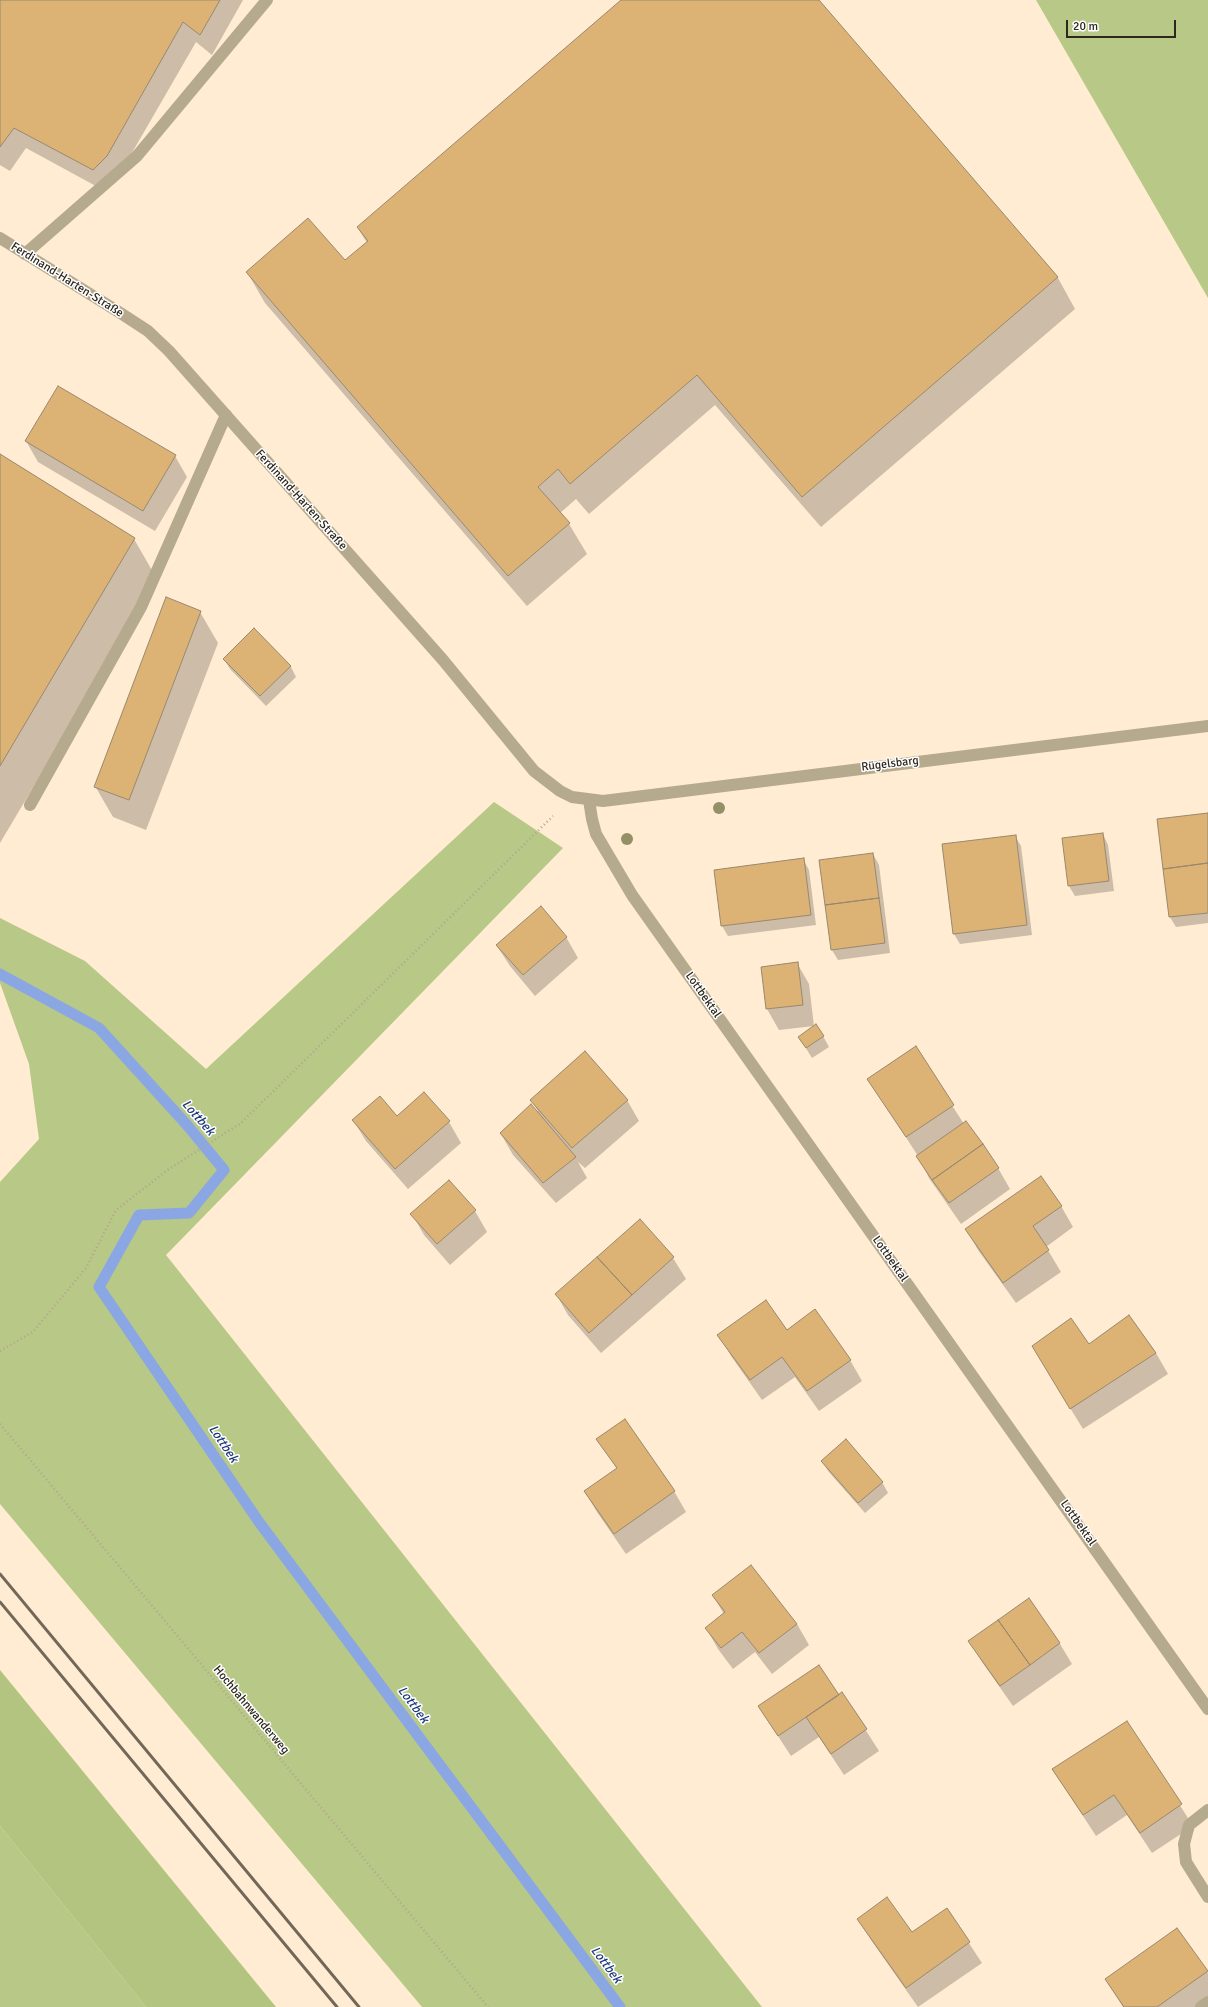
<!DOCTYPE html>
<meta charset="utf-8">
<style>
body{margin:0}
#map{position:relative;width:1208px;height:2007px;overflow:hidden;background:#ffecd2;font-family:Signika,sans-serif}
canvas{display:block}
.scale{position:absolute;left:1066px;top:20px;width:110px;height:18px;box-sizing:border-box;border:2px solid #2e271d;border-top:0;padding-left:5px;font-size:12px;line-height:14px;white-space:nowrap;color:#2e271d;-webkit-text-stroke:3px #fff;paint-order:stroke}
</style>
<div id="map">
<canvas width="1208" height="2007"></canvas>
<div class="scale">20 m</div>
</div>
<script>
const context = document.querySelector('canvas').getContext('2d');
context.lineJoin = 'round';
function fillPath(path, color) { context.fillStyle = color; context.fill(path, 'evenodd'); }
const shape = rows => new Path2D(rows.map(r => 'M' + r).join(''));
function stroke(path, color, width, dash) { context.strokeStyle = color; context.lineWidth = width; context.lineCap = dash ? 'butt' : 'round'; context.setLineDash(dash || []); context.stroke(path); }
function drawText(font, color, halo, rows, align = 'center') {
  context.font = font + ' Signika,sans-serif'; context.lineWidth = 3; context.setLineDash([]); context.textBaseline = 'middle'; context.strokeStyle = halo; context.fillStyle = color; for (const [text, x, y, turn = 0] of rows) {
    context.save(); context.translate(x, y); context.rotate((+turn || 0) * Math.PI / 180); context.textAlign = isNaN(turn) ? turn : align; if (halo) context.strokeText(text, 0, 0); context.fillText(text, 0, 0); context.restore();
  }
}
fillPath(shape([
 [1036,0,1208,0,1208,298],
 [494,802,563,848,166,1255,762,2007,422,2007,0,1504,0,1182,39,1139,29,1064,0,983,0,918,85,961,206,1069],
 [0,1826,146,2007,0,2007]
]), '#b7c887');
fillPath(shape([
 [0,1670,276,2007,146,2007,0,1826]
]), '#b3c480');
fillPath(shape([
 [0,0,243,0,212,55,196,42,118,177,105,191,26,148,10,171,0,165],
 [623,0,818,0,1058,278,1075,309,821,527,715,405,589,514,576,499,560,513,569,524,587,554,527,606,265,303,247,272,345,262,367,243,358,228],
 [26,441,175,456,187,477,155,531,38,462],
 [0,455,134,539,157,579,0,843],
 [200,612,218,643,146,830,113,817,95,786],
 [254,629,291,667,296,677,266,706,230,669,224,659],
 [1208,814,1208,923,1176,927,1170,917,1158,820],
 [1103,834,1108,845,1114,891,1075,896,1069,886],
 [1015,836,1021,846,1032,935,960,944,954,934,943,845],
 [873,854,879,865,890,953,838,960,832,950,821,861],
 [803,859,809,870,816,925,728,936,722,926,715,871],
 [566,937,578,958,535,996,510,966,497,946],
 [797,963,809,984,814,1026,779,1030,767,1009,762,968],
 [823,1036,829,1047,812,1058,799,1037],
 [915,1048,964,1124,998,1168,1010,1189,961,1224,929,1178,918,1156,869,1080],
 [531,1100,627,1100,639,1121,585,1168,578,1162,587,1178,556,1203,513,1155,501,1134,538,1111],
 [397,1117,449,1122,461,1143,408,1189,366,1141,353,1120],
 [449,1181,475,1211,487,1232,450,1265,424,1235,412,1214],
 [1061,1206,1073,1227,1046,1247,1061,1272,1016,1303,978,1250,966,1229],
 [640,1220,673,1258,686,1279,601,1353,568,1315,556,1294],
 [1129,1316,1156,1353,1168,1374,1083,1429,1045,1367,1089,1346],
 [787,1331,850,1360,862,1381,819,1411,795,1377,762,1400,731,1356,719,1335],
 [598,1439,674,1491,686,1512,626,1554,597,1512,585,1492,617,1469],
 [822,1461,882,1482,888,1493,865,1513,828,1471],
 [713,1596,797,1624,809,1645,772,1674,755,1652,733,1669,718,1649,706,1628,724,1614],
 [1029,1600,1060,1644,1072,1664,1013,1706,982,1662,970,1642],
 [842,1693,879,1751,844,1775,819,1737,791,1756,759,1707,839,1696],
 [1127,1722,1193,1826,1152,1853,1127,1815,1096,1836,1053,1770],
 [947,1910,982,1963,918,2007,871,1940,859,1919,912,1934],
 [1177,1929,1208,1973,1208,2000,1198,2007,1123,2007,1106,1980]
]), '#0003');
stroke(shape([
 [0,974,99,1028,187,1125,224,1170,189,1213,139,1215,99,1287,259,1522,620,2007]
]), '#8ba7e3', 11);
const building = shape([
 [0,0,220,0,200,35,183,22,107,156,93,170,14,128,0,147,0,0],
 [621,0,819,0,1058,277,802,497,697,375,570,484,558,469,538,487,570,523,508,576,246,272,308,218,345,260,368,241,357,227,621,0],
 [58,386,176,455,143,511,25,441,58,386],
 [0,454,135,538,0,766,0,454],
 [166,597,201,611,129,800,94,787,166,597],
 [254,628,291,666,260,696,223,659,254,628],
 [1208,813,1208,863,1163,869,1157,819,1208,813],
 [1103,833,1109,881,1068,886,1062,838,1103,833],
 [1016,835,1027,925,953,934,942,844,1016,835],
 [873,853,879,898,825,905,819,860,873,853],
 [804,858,811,915,721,926,714,870,804,858],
 [1208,863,1208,913,1169,917,1163,869,1208,863],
 [879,898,885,943,831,950,825,905,879,898],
 [541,906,567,937,523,975,496,945,541,906],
 [798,962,803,1005,766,1009,761,967,798,962],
 [816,1024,824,1036,806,1048,798,1037,816,1024],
 [916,1046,954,1105,906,1137,867,1079,916,1046],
 [585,1051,628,1100,572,1148,530,1100,585,1051],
 [424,1092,450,1121,395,1169,352,1120,380,1096,397,1116,424,1092],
 [531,1104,576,1157,543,1183,500,1133,531,1104],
 [966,1121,983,1144,932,1180,916,1156,966,1121],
 [983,1144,999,1168,949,1203,932,1180,983,1144],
 [1041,1176,1062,1206,1033,1226,1049,1250,1003,1283,965,1229,1041,1176],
 [449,1180,476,1210,437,1244,410,1214,449,1180],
 [640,1219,674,1257,632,1295,597,1257,640,1219],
 [597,1257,632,1295,589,1333,555,1294,597,1257],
 [766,1300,787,1330,815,1309,851,1360,807,1391,782,1357,750,1380,717,1335,766,1300],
 [1129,1315,1156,1353,1070,1409,1032,1346,1071,1318,1089,1344,1129,1315],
 [625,1419,675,1491,614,1534,584,1491,617,1468,596,1439,625,1419],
 [846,1439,883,1482,858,1503,821,1461,846,1439],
 [751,1565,797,1624,759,1653,742,1632,721,1648,705,1628,725,1612,712,1595,751,1565],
 [1029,1598,1060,1643,1030,1665,998,1620,1029,1598],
 [998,1620,1030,1665,1000,1686,968,1641,998,1620],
 [819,1665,839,1695,778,1736,758,1706,819,1665],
 [842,1692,867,1729,831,1754,806,1717,842,1692],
 [1127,1721,1182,1804,1140,1833,1114,1795,1083,1815,1052,1769,1127,1721],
 [887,1897,912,1932,947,1908,970,1942,906,1988,857,1919,887,1897],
 [1177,1928,1208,1971,1157,2007,1124,2007,1105,1979,1177,1928]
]);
fillPath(building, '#dcb375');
stroke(building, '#98886f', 1);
stroke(shape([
 [0,1351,33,1332,86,1268,116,1210,169,1169,241,1123,553,816],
 [0,1424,488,2007]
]), '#b2a48f', 2.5, [1, 3]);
stroke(shape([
 [25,254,137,156,267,0],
 [30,805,141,607,226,415],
 [1208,1810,1189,1825,1184,1844,1186,1862,1208,1897],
 [1201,2007,1208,2002]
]), '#b5aa8d', 12);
stroke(shape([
 [0,238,122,314,148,331,169,351,443,660,534,771,560,791,572,797,603,801,1208,726],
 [589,800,592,819,596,834,632,895,1208,1709]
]), '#b5aa8d', 12);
stroke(shape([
 [0,1574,359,2007],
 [0,1602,337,2007]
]), '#726758', 3);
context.fillStyle = '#939068';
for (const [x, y] of [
 [719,808],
 [627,839]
]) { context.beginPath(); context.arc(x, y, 6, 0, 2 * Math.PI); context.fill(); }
drawText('12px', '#2e271d', '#fff', [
 ["Ferdinand-Harten-Straße",67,280,32],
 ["Ferdinand-Harten-Straße",301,500,48],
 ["Rügelsbarg",890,764,-7],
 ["Lottbektal",703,995,55],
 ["Lottbektal",890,1259,55],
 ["Lottbektal",1078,1523,55],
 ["Hochbahnwanderweg",251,1710,50]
]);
drawText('italic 13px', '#1c377c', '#fff', [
 ["Lottbek",198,1118,49],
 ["Lottbek",223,1444,56],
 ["Lottbek",413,1705,53],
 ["Lottbek",606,1965,53]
]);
</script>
